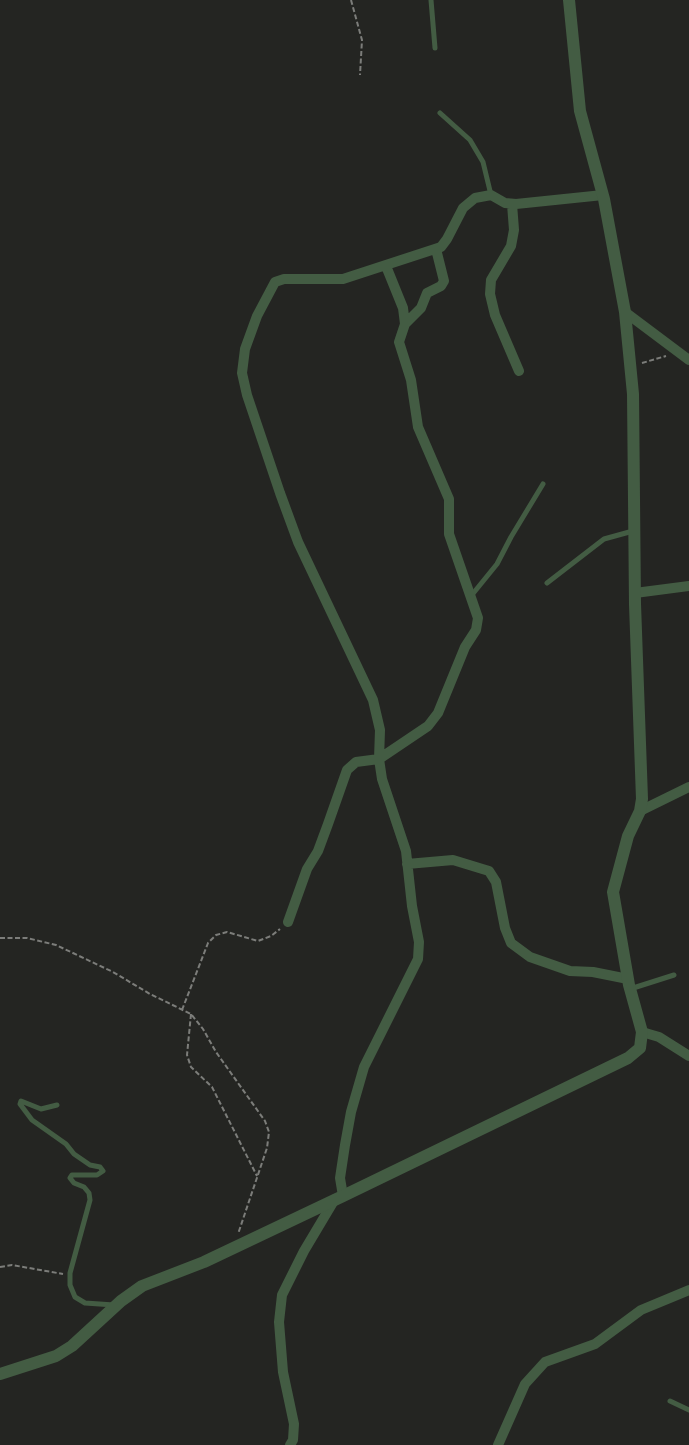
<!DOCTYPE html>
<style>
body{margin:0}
canvas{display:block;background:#242522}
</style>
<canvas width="689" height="1445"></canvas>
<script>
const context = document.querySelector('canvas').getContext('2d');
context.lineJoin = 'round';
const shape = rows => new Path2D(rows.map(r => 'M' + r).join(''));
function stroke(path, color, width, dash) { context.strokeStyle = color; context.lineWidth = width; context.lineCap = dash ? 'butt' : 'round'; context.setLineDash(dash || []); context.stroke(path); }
stroke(shape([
 [351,0,362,40,360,75],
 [642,363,666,356],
 [0,938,27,938,56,945,113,972,150,994,191,1014,203,1029,216,1052,265,1121,269,1132,267,1148,238,1234],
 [182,1010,208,943,216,935,227,932,258,941,271,936,280,929],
 [191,1014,187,1055,191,1067,212,1087,257,1176],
 [0,1267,12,1265,63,1274]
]), '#7c7d7a', 2, [5, 2.5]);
stroke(shape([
 [431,0,435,48],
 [440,113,470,140,483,162,491,195],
 [547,583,604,539,633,531],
 [471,596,497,564,511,537,543,484],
 [630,989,674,975],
 [57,1105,41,1109,21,1101,20,1104,32,1120,66,1144,74,1154,90,1165,100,1167,103,1171,97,1175,72,1175,70,1178,74,1183,84,1187,89,1193,90,1200,70,1273,70,1285,75,1297,85,1303,114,1305],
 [670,1401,689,1410]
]), '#435c43', 5);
stroke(shape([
 [512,204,514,230,511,246,491,280,490,294,495,315,519,371],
 [625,312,689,360],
 [405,324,421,308,427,293,441,286,444,281,436,249],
 [635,593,689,586],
 [640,811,689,787],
 [407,864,453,860,489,871,496,882,505,928,511,943,530,957,570,971,593,972,628,979],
 [288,922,307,869,318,851,328,824,347,770,356,762,379,759,428,726,438,713,465,647,476,630,478,618,449,534,449,499,418,427,411,380,399,342,405,324,403,308,386,266],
 [642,1032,659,1037,689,1056],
 [343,1196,340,1178,345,1145,351,1112,364,1067,418,959,419,942,412,906,406,851,382,779,379,759,380,730,373,700,298,542,280,493,247,395,242,373,245,349,257,316,275,282,284,279,343,279,441,247,447,239,463,208,475,198,491,195,505,203,516,204,603,195],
 [290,1445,293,1440,294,1424,283,1372,279,1322,282,1295,304,1251,335,1199],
 [498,1445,525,1384,545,1362,595,1344,641,1310,689,1290]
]), '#435c43', 10);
stroke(shape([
 [0,1374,56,1356,72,1346,121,1301,142,1286,204,1262,343,1196,628,1058,640,1048,642,1032,629,985,613,892,628,836,640,811,642,799,635,604,633,394,625,312,604,199,580,111,569,0]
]), '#435c43', 12);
</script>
